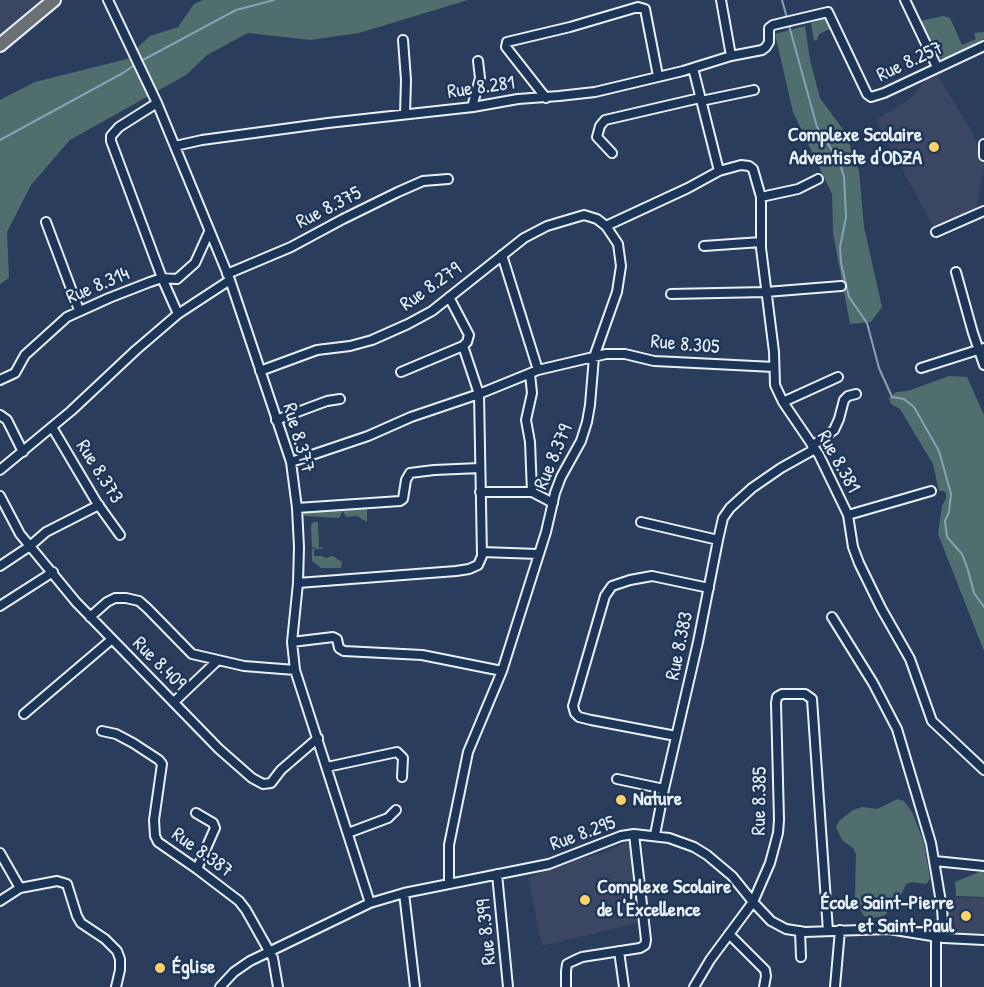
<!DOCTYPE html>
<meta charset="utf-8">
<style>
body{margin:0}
canvas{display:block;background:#2b3d5c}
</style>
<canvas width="984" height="987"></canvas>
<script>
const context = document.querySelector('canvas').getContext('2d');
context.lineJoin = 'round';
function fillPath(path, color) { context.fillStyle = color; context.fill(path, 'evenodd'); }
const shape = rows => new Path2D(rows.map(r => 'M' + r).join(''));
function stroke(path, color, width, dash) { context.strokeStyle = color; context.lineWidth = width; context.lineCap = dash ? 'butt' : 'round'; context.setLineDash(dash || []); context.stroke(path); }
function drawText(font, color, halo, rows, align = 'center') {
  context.font = font + ' "Patrick Hand",sans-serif'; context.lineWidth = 5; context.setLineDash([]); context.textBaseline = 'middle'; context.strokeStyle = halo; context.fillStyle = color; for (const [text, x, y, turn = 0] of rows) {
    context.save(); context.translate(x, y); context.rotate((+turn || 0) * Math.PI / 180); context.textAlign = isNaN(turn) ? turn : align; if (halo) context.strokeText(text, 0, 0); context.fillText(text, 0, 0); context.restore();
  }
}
fillPath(shape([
 [0,0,43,0,0,35],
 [934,70,971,130,984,164,976,210,935,230,876,120,909,100],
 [630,841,641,922,542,946,528,878,558,865,600,854],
 [949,898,984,898,984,934,946,934]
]), '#3b4662');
fillPath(shape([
 [203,0,468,0,359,33,310,40,248,33,207,55,186,75,70,140,31,185,7,232,9,278,0,284,0,100,35,82,127,59,137,55,138,47,150,36,178,27,194,4],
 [827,16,832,28,819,34,817,40,814,41,811,23],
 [943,16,950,18,962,45,976,39,974,33,984,32,984,39,945,59,939,57,920,21],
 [805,26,810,60,820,98,845,132,859,171,864,227,882,307,871,322,850,324,833,233,832,194,793,112,775,34],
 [949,376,967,377,984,415,984,651,938,534,942,506,946,499,946,494,944,491,939,491,933,464,900,409,891,404,889,398,896,392,908,391],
 [367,508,367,522,357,516,346,517,343,511,339,518,304,516,303,513,302,511],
 [313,522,318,522,319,548,324,546,321,549,314,549,314,556,322,556,325,558,333,556,342,562,341,568,321,568,312,561,312,549,316,548,312,547,311,526],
 [898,799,904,801,912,812,924,842,930,879,926,884,912,882,906,884,901,895,891,903,886,914,881,917,868,918,863,915,855,897,856,854,853,848,842,840,836,827,839,821,853,810,862,807,877,809],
 [984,870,984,897,956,896,955,882]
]), '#4f6e6d');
stroke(shape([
 [782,0,817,127,839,161,844,177,846,217,840,247,841,263,849,297,867,323,879,368,892,397,904,399,914,407,939,451,951,494,949,512,945,521,947,537,962,554,968,570,974,593,984,607],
 [141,61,236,10,274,0],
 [0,140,123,73,136,64]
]), '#85a3b4', 2);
const minor = shape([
 [108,0,157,103,230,280,291,462,297,508,299,547,298,583,292,642,295,670,370,903],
 [905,0,937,67],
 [403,40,406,80,405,114],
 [731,56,762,50,766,47,769,42,769,28,773,25,828,12,867,94,871,97,884,93,984,46],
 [693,68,719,171],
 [546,98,506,47,507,42,570,27,638,7,645,9,658,76],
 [701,101,754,90],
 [157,103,119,127,111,136,111,141,162,278,178,314],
 [472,107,480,78,478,61],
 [984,144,984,156],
 [175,146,202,140,328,123,473,107,518,99,559,96,595,92,683,71,731,56,721,0],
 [612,153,597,137,600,126,605,120,700,98],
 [818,179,798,189,761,197,761,248,774,352,775,385,783,402,819,455,848,515,853,547,859,563,881,608,910,659,932,721,984,770],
 [46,222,79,310],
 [936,232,984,211],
 [704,246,761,242],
 [502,255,538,370],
 [956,272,973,333,984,365],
 [227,274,291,247,343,219,398,192,423,181,448,179],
 [671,294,766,292,841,286],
 [921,368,984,348],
 [260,371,317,350,350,346,372,340,408,324,432,311,524,238,547,226,584,215,597,219,606,226],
 [401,372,463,346,467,342,469,335,449,297],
 [530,374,532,393,526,420,530,442,532,492],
 [0,380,15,373,25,355,67,317,109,298,150,282,162,278,177,279,195,263,209,232],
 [783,402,838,377],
 [0,415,7,420,23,452],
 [276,420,327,401,340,399],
 [52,427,97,503,120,535],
 [812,446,834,430,839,419,844,400,848,396,856,394],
 [291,462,368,436,411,417,479,394,538,370,606,354,625,354,654,361,675,362,774,367],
 [0,470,71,411,136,350,178,314,230,280],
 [480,492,532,492,553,503],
 [0,496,20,534,76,602,219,749,252,778,263,784,271,783,281,770,318,738],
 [297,508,400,501,403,499,406,480,410,473,434,470,480,468],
 [848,515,931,491],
 [641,522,718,540,698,642,664,789,655,835],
 [718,540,723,518,730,508,752,488,781,468,815,449],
 [482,552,538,554],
 [0,566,30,546,46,532,99,505],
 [298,583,456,571,469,569,478,565,482,556,479,394,463,346],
 [0,606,53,572],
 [90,617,107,602,115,598,126,598,139,601,147,608,192,654,244,666,295,670],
 [832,617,873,683,897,729,931,843,942,908,944,938],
 [292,642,333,637,337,639,339,648,344,651,422,655,502,671],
 [174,702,217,661],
 [24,714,111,640],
 [102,731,116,734,133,743,159,760,162,764,154,820,155,836,158,842,197,869,239,901,246,910,273,958,278,987],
 [676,736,591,720,579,717,575,713,573,706,605,596,612,586,630,580,652,576,709,588],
 [327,767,397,752,403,758,402,777],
 [617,779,664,789],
 [196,813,213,823,215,828,197,869],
 [348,833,388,818,396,810],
 [0,853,20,888,57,881,67,884,77,916,81,923,105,939,117,951,120,959,120,970,116,987],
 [935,861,984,866],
 [497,874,508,987],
 [449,884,449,845,468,752,502,671,546,532,555,493,561,477,581,441,587,422,590,405,594,357,617,292,621,266,618,244,606,226,688,188,719,171,741,165,749,166,753,169,761,197],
 [404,893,415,987],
 [0,901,20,888],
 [800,931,801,957],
 [729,934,765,970,766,976,764,987],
 [936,937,936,987],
 [619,951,624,987],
 [220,987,234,972,250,961,370,903,404,893,549,864,621,836,634,834,669,838,694,847,707,855,732,876,753,902,771,921,786,929,805,932,889,929,944,938,984,940],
 [566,987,566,971,567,964,573,961,582,957,640,948,645,945,646,940,634,834],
 [694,987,710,960,753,902,770,863,778,833,779,820,776,703,777,697,782,694,805,694,812,699,828,931],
 [835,987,840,930]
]);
const highway = shape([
 [0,45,54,0]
]);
stroke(minor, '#e8f1f8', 12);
stroke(highway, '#e8f1f8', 16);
stroke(minor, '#1d3557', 8);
stroke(highway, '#6a7074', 12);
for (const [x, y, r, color] of [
 [934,147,6,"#ffd166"],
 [621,800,6,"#ffd166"],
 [585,900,6,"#ffd166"],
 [966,916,6,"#ffd166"],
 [160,968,6,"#ffd166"]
]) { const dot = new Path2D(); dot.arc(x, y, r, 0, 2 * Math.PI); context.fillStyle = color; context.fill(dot); stroke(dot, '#1d3557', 2); }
drawText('20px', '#e8f1f8', '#1d3557', [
 ["Rue 8.257",910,62,-25],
 ["Rue 8.281",481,88,-8],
 ["Rue 8.375",329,208,-27],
 ["Rue 8.314",98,286,-23],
 ["Rue 8.279",431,287,-35],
 ["Rue 8.305",685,345,5],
 ["Rue 8.377",298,438,74],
 ["Rue 8.379",554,457,-67],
 ["Rue 8.381",838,462,61],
 ["Rue 8.373",99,472,58],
 ["Rue 8.383",680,646,-78],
 ["Rue 8.409",159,664,45],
 ["Rue 8.385",760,801,-89],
 ["Rue 8.295",583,834,-20],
 ["Rue 8.387",202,853,36],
 ["Rue 8.399",487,932,-95]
]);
drawText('bold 20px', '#e8f1f8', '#1d3557', [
 ["Complexe Scolaire",922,136,"right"],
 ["Adventiste d'ODZA",922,159,"right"],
 ["Nature",633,800],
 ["Complexe Scolaire",597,888],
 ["de l'Excellence",597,911],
 ["École Saint-Pierre",954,904,"right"],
 ["et Saint-Paul",954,927,"right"],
 ["Église",172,968]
], 'left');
</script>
